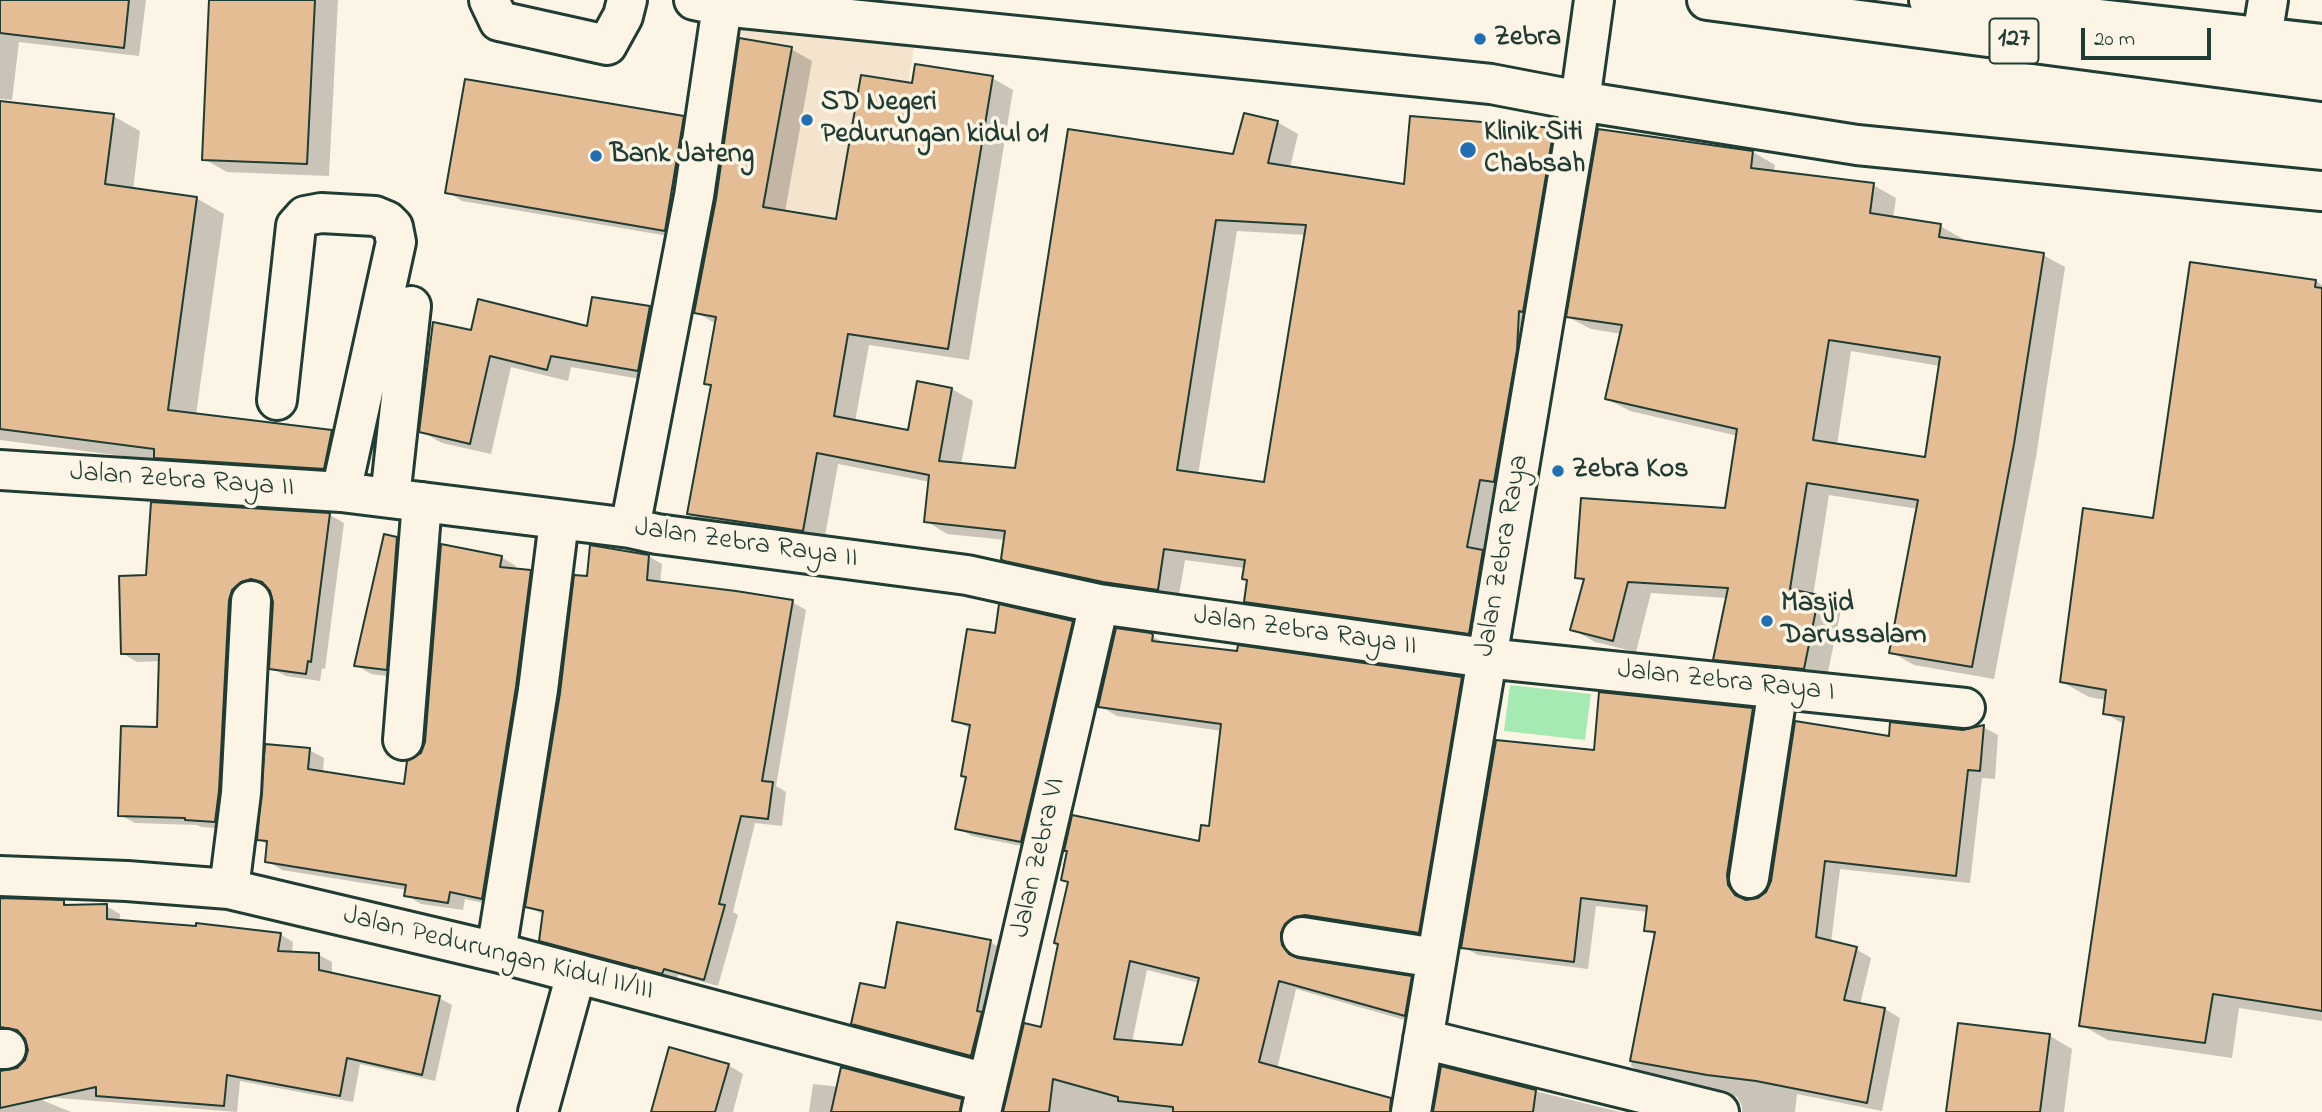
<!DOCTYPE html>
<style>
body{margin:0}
#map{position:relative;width:2322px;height:1112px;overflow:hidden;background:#fcf5e5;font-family:"Indie Flower",sans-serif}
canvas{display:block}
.scale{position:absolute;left:2081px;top:28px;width:130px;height:32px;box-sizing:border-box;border:4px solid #1f3d34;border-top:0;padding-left:9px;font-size:21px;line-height:24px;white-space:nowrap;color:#1f3d34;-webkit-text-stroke:5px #fcf5e5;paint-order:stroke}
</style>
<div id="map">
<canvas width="2322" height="1112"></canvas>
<div class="scale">20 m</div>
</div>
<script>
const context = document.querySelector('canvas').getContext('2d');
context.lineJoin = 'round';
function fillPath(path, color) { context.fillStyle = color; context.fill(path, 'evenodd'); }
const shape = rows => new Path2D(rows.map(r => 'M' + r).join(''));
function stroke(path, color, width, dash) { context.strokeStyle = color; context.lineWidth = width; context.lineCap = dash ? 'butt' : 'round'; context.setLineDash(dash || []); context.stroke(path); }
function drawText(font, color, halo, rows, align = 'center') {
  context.font = font + ' "Indie Flower",sans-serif'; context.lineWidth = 7; context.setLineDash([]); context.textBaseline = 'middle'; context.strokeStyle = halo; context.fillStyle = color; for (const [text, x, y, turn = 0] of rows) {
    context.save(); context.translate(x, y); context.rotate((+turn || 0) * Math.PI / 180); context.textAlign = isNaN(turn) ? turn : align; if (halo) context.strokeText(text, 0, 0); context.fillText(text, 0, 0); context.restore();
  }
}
fillPath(shape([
 [728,20,914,48,873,293,720,195,700,191]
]), '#f5e4cd');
fillPath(shape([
 [1510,685,1591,694,1585,740,1504,731]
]), '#a5e9b3');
fillPath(shape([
 [0,0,146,0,139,56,19,42,12,100,0,99],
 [211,0,338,0,329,176,227,172,204,159],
 [791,49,812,61,785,212,838,221,913,85,992,78,1013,90,969,360,869,345,855,422,910,432,919,383,952,389,973,401,961,465,1016,470,1235,156,1277,122,1298,134,1290,168,1406,186,1553,130,1574,142,1490,644,1267,613,1246,601,1249,581,1245,568,1185,560,1178,601,1024,570,1003,558,1006,540,947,534,926,521,930,482,838,464,824,542,710,525,689,513,712,386,706,383,716,324,696,312],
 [1237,231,1306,235,1266,484,1198,475],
 [113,116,140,131,133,190,196,198,224,214,196,415,332,432,359,447,351,484,183,473,162,461,0,440,0,170],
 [683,118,698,127,680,238,462,201,447,192],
 [1753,152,1775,165,1774,172,1873,185,1896,198,1893,218,1940,226,1963,239,1962,242,2043,255,2065,267,2036,457,1994,679,1914,665,1891,652,1918,509,1829,495,1813,596,1841,610,1826,681,1737,672,1715,659,1727,598,1651,593,1636,652,1595,642,1572,629,1585,582,1576,577,1726,510,1738,436,1630,411,1607,399,1622,334,1591,329,1568,317],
 [1851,351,1940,366,1926,459,1837,445],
 [2316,281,2322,285,2322,1021,2239,1008,2232,1058,2108,1040,2081,1025,2125,725,2105,713,2106,700,2089,697,2062,682,2154,520],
 [594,299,650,308,670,320,658,382,571,367,568,381,511,367,491,454,442,443,421,431,472,332,589,328],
 [152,503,330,515,344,523,325,669,322,668,320,681,286,676,271,668,275,602,272,590,267,586,255,589,229,829,201,827,197,825,135,823,120,815,159,729,160,661,137,662,122,653,147,577],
 [397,538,412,547,402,678,371,674,356,665],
 [648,556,662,564,660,584,792,602,806,610,776,786,786,792,782,826,755,823,733,912,738,915,718,986,678,975,676,980,555,948,541,940,544,915,527,906,588,578],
 [501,557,516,566,515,571,530,572,545,581,497,906,465,899,463,910,421,904,406,895,407,890,282,870,267,861,269,845,259,840,309,750,324,758,323,773,406,786,422,754],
 [1072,622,1087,631,1036,849,972,836,957,828,968,777,971,729,954,720,997,635],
 [1150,635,1166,644,1461,678,1478,688,1436,942,1297,943,1299,957,1302,961,1411,978,1428,988,1422,1025,1296,989,1277,1069,1376,1112,1005,1112,1042,1029,1070,883,1063,880,1200,843,1211,828,1222,731,1117,716,1100,706],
 [1147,970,1199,983,1183,1047,1132,1042],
 [1752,710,1767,718,1743,895,1747,901,1758,900,1767,893,1891,738,1963,732,1983,727,1998,735,1995,779,1982,778,1970,883,1840,869,1831,943,1856,949,1871,958,1860,1005,1885,1009,1900,1018,1882,1111,1797,1094,1795,1112,1742,1112,1742,1106,1737,1097,1646,1075,1631,1066,1656,936,1646,930,1648,912,1596,906,1588,969,1478,955,1463,947,1596,752],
 [0,900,64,902,71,907,106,906,120,914,120,921,280,934,293,942,292,954,319,955,332,962,332,975,439,998,452,1005,435,1081,360,1064,353,1102,240,1081,237,1112,32,1096,71,1112,0,1112,0,1071,18,1069,26,1061,30,1048,26,1036,14,1034,0,1040],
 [990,942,1006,951,987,1064,868,1032,853,1023,886,990],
 [2050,1036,2072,1049,2064,1112,1948,1112],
 [728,1065,743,1074,733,1112,652,1112],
 [1442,1068,1620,1112,1435,1112],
 [813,1084,961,1100,978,1112,809,1112]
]), '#0003');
const building = shape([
 [0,0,129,0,124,48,0,33,0,0],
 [209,0,315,0,307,164,202,160,209,0],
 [739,38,792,47,763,207,836,219,861,75,912,83,915,64,993,76,948,349,848,334,834,416,908,430,917,381,952,388,939,461,1015,468,1068,129,1233,154,1244,113,1278,121,1268,163,1404,184,1410,116,1554,128,1523,312,1519,311,1517,350,1494,482,1480,480,1467,547,1483,550,1469,634,1244,602,1247,580,1242,579,1245,560,1164,549,1158,590,1103,582,1004,561,1001,559,1005,531,924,522,929,475,817,453,803,531,687,514,711,385,704,384,716,317,694,313,716,199,739,38],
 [1216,220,1306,225,1264,482,1177,470,1216,220],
 [465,79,684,116,665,231,445,193,465,79],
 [0,101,114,114,105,184,197,197,168,410,332,430,324,469,154,458,154,449,0,429,0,101],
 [1598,129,1753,151,1751,168,1874,183,1870,213,1941,224,1939,237,2044,253,2014,444,1972,667,1889,653,1918,500,1807,483,1790,589,1819,595,1804,669,1713,660,1728,588,1628,582,1613,641,1570,630,1584,579,1575,578,1581,498,1725,508,1737,429,1605,399,1622,325,1566,317,1598,129],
 [1829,340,1940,357,1925,457,1813,440,1829,340],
 [2190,262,2316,280,2315,287,2322,288,2322,1011,2213,994,2205,1043,2079,1026,2124,717,2103,714,2106,690,2060,682,2083,508,2153,518,2190,262],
 [592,297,650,306,638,371,551,356,547,370,490,356,470,444,419,432,433,322,471,330,478,299,587,326,592,297],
 [151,502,330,513,311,662,308,661,306,674,269,669,273,602,270,591,262,582,251,579,241,582,232,590,229,600,219,791,215,822,185,820,185,818,118,816,121,726,157,727,159,654,121,654,119,576,146,575,151,502],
 [384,534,397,537,387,670,354,666,384,534],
 [441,544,502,556,500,567,531,570,516,687,482,899,450,892,448,903,404,896,406,885,265,862,267,841,257,840,265,744,310,748,308,769,404,784,407,761,421,753,425,742,441,544],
 [590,545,649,555,647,580,736,591,793,600,762,781,773,782,768,819,741,816,719,904,725,905,704,980,664,969,662,974,539,941,543,911,525,907,560,693,574,575,587,576,590,545],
 [999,604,1073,621,1021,842,955,829,966,777,961,776,970,725,952,721,967,629,995,633,999,604],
 [1116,628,1151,633,1153,635,1152,641,1237,651,1238,645,1462,677,1419,933,1305,915,1294,917,1285,924,1281,933,1282,945,1289,954,1298,958,1412,976,1405,1016,1279,981,1259,1062,1391,1098,1390,1112,1173,1112,1173,1107,1118,1101,1118,1097,1053,1079,1049,1112,1003,1112,1024,1023,1041,1027,1058,944,1054,943,1068,882,1061,880,1067,851,1064,851,1072,815,1199,841,1201,825,1209,826,1221,724,1098,707,1116,628],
 [1130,961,1199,978,1182,1045,1114,1039,1130,961],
 [1599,692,1753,708,1727,875,1728,885,1735,895,1746,900,1758,898,1766,892,1771,881,1795,721,1889,736,1890,722,1963,730,1984,725,1980,771,1968,770,1956,876,1825,861,1816,937,1857,947,1844,1000,1885,1008,1867,1103,1756,1081,1707,1075,1630,1061,1655,932,1644,931,1647,906,1581,898,1574,962,1461,948,1496,740,1594,750,1599,692],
 [0,898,64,900,64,905,107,904,107,919,196,926,196,923,281,933,278,951,319,953,319,970,440,996,422,1075,347,1058,340,1096,227,1075,224,1106,96,1096,96,1087,0,1108,0,1071,17,1068,25,1060,28,1050,25,1039,17,1030,0,1027,0,898],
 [897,922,991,940,977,1011,982,1012,971,1056,851,1024,860,983,885,988,897,922],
 [1958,1023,2050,1034,2040,1112,1946,1112,1958,1023],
 [669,1047,729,1064,715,1112,651,1112,669,1047],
 [1441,1066,1536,1090,1533,1112,1433,1112,1441,1066],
 [841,1067,962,1099,960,1112,831,1112,841,1067]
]);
fillPath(building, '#e4bd95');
stroke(building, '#1f3d34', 2);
const minor = shape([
 [489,0,499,21,607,45,623,16,627,0],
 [694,0,722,6,1491,84,1580,101,1857,145,2322,191],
 [2262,37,2268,0],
 [277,400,296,226,305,216,321,213,375,216,387,221,393,227,396,242,341,492],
 [0,470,341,492,630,528,657,534,967,575,1099,604,1486,658,1965,708],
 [390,498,411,306],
 [630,528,694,196,722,6],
 [403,740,422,502],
 [0,876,127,881,229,889,496,952,987,1083],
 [1749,878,1778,688],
 [229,889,241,793,251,601],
 [1302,937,1436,958],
 [496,952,538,690,559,521],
 [1423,1039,1719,1112],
 [0,1049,6,1049],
 [538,1112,576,974],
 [981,1112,1099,604],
 [1411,1112,1578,116,1594,0]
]);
const major = shape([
 [1707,0,2322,81],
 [1929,0,2322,44]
]);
stroke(minor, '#1f3d34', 44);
stroke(major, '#1f3d34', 44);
stroke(minor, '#fcf5e5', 38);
stroke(major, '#fcf5e5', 38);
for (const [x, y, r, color] of [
 [1480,39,7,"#1f6fb2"],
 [807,120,7,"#1f6fb2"],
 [1468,150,9,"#1f6fb2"],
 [596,156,7,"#1f6fb2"],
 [1558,471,7,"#1f6fb2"],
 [1767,621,7,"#1f6fb2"]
]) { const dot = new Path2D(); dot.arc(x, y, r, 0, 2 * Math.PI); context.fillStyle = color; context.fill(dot); stroke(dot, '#fcf5e5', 2.5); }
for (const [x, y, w] of [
 [2014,41,49]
]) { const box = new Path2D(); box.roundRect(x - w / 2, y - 22.5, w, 45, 5); context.fillStyle = '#fcf5e5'; context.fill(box); stroke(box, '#1f3d34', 2); }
drawText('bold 26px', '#1f3d34', null, [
 ["127",2014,41]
]);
drawText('bold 28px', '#1f3d34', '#fcf5e5', [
 ["Zebra",1494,39],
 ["SD Negeri",821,104],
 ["Pedurungan kidul 01",821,136],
 ["Klinik Siti",1484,134],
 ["Chabsah",1484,166],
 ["Bank Jateng",610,156],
 ["Zebra Kos",1572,471],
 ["Masjid",1781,605],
 ["Darussalam",1781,637]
], 'left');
drawText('28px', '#1f3d34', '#fcf5e5', [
 ["Jalan Zebra Raya II",182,482,4],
 ["Jalan Zebra Raya II",746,545,8],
 ["Jalan Zebra Raya",1504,556,-80],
 ["Jalan Zebra Raya II",1305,633,8],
 ["Jalan Zebra Raya I",1726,683,6],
 ["Jalan Zebra VI",1040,858,-77],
 ["Jalan Pedurungan Kidul II/III",498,955,14]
]);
</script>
